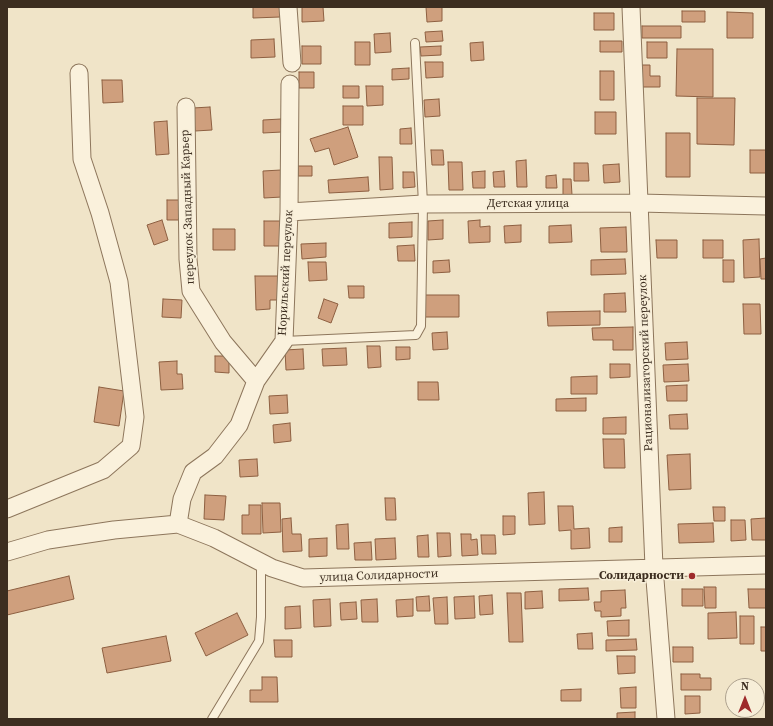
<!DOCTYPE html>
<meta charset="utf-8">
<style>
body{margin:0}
#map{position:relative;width:773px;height:726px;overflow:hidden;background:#f0e4c8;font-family:"Source Serif 4",serif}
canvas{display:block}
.frame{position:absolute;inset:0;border:8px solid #3d2e20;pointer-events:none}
.north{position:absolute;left:725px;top:678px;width:40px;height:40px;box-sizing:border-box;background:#f7eed8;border:1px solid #ada18e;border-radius:50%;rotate:0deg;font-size:11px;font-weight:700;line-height:16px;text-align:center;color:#3d2e20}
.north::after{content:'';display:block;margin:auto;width:14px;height:18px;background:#9e2a2b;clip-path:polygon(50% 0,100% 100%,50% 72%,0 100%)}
</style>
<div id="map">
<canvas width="773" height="726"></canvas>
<div class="frame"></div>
<div class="north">N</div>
</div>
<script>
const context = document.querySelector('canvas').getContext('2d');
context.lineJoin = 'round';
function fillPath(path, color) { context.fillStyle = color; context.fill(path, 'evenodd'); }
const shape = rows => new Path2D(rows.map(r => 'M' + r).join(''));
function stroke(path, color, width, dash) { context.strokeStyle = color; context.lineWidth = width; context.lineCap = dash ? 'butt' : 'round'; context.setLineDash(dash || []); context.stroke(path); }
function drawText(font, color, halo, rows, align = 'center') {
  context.font = font + ' "Source Serif 4",serif'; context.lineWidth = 3; context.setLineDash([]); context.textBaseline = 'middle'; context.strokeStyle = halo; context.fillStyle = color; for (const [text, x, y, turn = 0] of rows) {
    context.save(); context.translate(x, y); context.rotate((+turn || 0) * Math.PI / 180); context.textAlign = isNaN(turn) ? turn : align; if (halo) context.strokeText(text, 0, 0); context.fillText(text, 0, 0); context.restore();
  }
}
const building = shape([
 [253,7,280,7,280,17,253,18,253,7],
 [302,7,323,7,324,21,302,22,302,7],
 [426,7,442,7,442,21,427,22,426,7],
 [682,11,705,11,705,22,682,22,682,11],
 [727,12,753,13,753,38,727,38,727,12],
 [594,13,614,13,614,30,594,30,594,13],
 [642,26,681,26,681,38,642,38,642,26],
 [442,31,443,41,426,42,425,32,442,31],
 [390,33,391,52,375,53,374,34,390,33],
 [274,39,275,57,251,58,251,40,274,39],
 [600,41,622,41,622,52,600,52,600,41],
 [355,42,370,42,370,65,355,65,355,42],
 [483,42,484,60,471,61,470,43,483,42],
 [647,42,667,42,667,58,647,58,647,42],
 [302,46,321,46,321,64,302,64,302,46],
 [441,46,441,55,421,56,420,47,441,46],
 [677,49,713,49,713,97,676,96,677,49],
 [425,62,443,62,443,77,426,78,425,62],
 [641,65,650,65,650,76,660,76,660,87,641,87,641,65],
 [409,68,409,79,392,80,392,69,409,68],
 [600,71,614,71,614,100,600,100,600,71],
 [299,72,314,72,314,88,299,88,299,72],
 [102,80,122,80,123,102,103,103,102,80],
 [343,86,359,86,359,98,343,98,343,86],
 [366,86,383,86,383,105,367,106,366,86],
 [697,98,735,98,734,145,697,144,697,98],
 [439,99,440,116,425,117,424,100,439,99],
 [343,106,363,106,363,125,343,125,343,106],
 [210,107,212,130,195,131,193,108,210,107],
 [595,112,616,112,616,134,595,134,595,112],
 [281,119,282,132,263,133,263,120,281,119],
 [167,121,169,154,156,155,154,122,167,121],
 [348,127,358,157,334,165,329,148,315,152,310,139,348,127],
 [411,128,412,144,400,144,400,129,411,128],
 [666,133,690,133,690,177,666,177,666,133],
 [431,150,443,150,444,165,432,165,431,150],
 [750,150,766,150,766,173,750,173,750,150],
 [379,157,392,157,393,189,380,190,379,157],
 [526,160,527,187,517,187,516,161,526,160],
 [448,162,462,162,463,190,449,190,448,162],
 [574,163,588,163,589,181,574,181,574,163],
 [619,164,620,182,604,183,603,165,619,164],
 [298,166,312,166,312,176,298,176,298,166],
 [281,170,282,197,264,198,263,171,281,170],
 [485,171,485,188,473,188,472,172,485,171],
 [504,171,505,187,494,187,493,172,504,171],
 [403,172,414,172,415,187,403,188,403,172],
 [556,175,557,188,546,188,546,176,556,175],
 [368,177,369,191,329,193,328,180,368,177],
 [563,179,571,179,572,195,563,195,563,179],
 [167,200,182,200,182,220,167,220,167,200],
 [162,220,168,240,154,245,147,225,162,220],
 [443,220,443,239,428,240,428,221,443,220],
 [480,220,480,227,490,226,490,242,469,243,468,221,480,220],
 [264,221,282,221,282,246,264,246,264,221],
 [412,222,412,237,389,238,389,223,412,222],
 [521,225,521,242,505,243,504,226,521,225],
 [571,225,572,242,549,243,549,226,571,225],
 [626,227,627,252,601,252,600,228,626,227],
 [213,229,235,229,235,250,213,250,213,229],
 [759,239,760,277,744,278,743,240,759,239],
 [656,240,677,240,677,258,657,258,656,240],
 [703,240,723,240,723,258,703,258,703,240],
 [326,243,326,257,302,259,301,244,326,243],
 [414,245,415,261,398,261,397,246,414,245],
 [766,258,766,279,761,279,760,259,766,258],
 [625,259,626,274,591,275,591,260,625,259],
 [449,260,450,272,433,273,433,261,449,260],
 [723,260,734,260,734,282,723,282,723,260],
 [308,262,326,262,327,280,309,281,308,262],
 [255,276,281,276,282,300,270,300,270,309,256,310,255,276],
 [348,286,364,286,364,298,349,298,348,286],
 [625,293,626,312,604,312,604,294,625,293],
 [424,295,459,295,459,317,424,317,424,295],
 [163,299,182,300,181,318,162,317,163,299],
 [324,299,338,304,331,323,318,318,324,299],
 [743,304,760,304,761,334,744,334,743,304],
 [600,311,600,325,548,326,547,312,600,311],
 [633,327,633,350,613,350,613,340,593,340,592,328,633,327],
 [447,332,448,349,433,350,432,333,447,332],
 [687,342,688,359,666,360,665,343,687,342],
 [367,346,380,346,381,367,368,368,367,346],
 [396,347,410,347,410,359,396,360,396,347],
 [346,348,347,365,323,366,322,349,346,348],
 [303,349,304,369,286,370,285,350,303,349],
 [215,356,229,356,229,373,215,372,215,356],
 [177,361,177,374,182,374,183,389,161,390,159,362,177,361],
 [610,364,630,364,630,377,610,378,610,364],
 [688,364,689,381,664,382,663,365,688,364],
 [597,376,597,394,571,394,571,377,597,376],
 [418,382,438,382,439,400,418,400,418,382],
 [687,385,687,401,667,401,666,386,687,385],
 [99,387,124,391,119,426,94,422,99,387],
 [287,395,288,413,270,414,269,396,287,395],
 [586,398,586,411,556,411,556,399,586,398],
 [687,414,688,429,670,429,669,415,687,414],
 [626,417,626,434,603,434,603,418,626,417],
 [290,423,291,441,274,443,273,425,290,423],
 [603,439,624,439,625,468,604,468,603,439],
 [690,454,691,489,669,490,667,455,690,454],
 [257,459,258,476,240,477,239,460,257,459],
 [544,492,545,524,529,525,528,493,544,492],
 [205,495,226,496,224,520,204,519,205,495],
 [385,498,395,498,396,520,386,520,385,498],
 [262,503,280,503,281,532,263,533,262,503],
 [249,505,261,505,261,534,242,534,242,515,249,515,249,505],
 [558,506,573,506,574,529,589,528,590,548,571,549,571,530,559,531,558,506],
 [713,507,725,507,725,521,714,521,713,507],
 [503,516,515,516,515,534,503,535,503,516],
 [291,518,292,534,301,534,302,551,283,552,282,519,291,518],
 [766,518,766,540,752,540,751,519,766,518],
 [731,520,745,520,746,540,731,541,731,520],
 [713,523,714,542,679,543,678,524,713,523],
 [348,524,349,549,337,549,336,525,348,524],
 [622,527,622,542,609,542,609,528,622,527],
 [437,533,450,533,451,556,438,557,437,533],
 [461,534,471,534,471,540,477,539,478,555,462,556,461,534],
 [428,535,429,557,418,557,417,536,428,535],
 [481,535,495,535,496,554,482,554,481,535],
 [327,538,327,556,309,557,309,539,327,538],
 [395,538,396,559,376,560,375,539,395,538],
 [371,542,372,560,355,560,354,543,371,542],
 [69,576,74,599,7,615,7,591,69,576],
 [704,587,716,587,716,608,705,608,704,587],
 [588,588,589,600,559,601,559,589,588,588],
 [682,589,703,589,703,606,682,606,682,589],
 [748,589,766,589,766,608,749,608,748,589],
 [625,590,626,608,621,608,621,616,601,617,601,611,595,611,594,602,601,602,601,591,625,590],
 [542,591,543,608,525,609,525,592,542,591],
 [507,593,521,593,523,642,509,642,507,593],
 [492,595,493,614,480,615,479,596,492,595],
 [429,596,430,611,417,611,416,597,429,596],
 [474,596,475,618,455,619,454,597,474,596],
 [447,597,448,624,435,624,433,598,447,597],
 [330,599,331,626,314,627,313,600,330,599],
 [377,599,378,622,362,622,361,600,377,599],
 [413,599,413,616,397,617,396,600,413,599],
 [356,602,357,619,341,620,340,603,356,602],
 [300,606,301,628,285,629,285,607,300,606],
 [736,612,737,638,708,639,708,613,736,612],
 [237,613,248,635,206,656,195,633,237,613],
 [740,616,754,616,754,644,740,644,740,616],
 [629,620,629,636,608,636,607,621,629,620],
 [761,627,766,627,766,651,761,651,761,627],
 [592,633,593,649,578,649,577,634,592,633],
 [166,636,171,661,107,673,102,648,166,636],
 [636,639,637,650,606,651,606,640,636,639],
 [274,640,292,640,292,657,275,657,274,640],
 [673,647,693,647,693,662,673,662,673,647],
 [617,656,635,656,635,673,618,674,617,656],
 [681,674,700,674,700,678,711,678,711,690,681,690,681,674],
 [262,677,277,677,278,702,250,702,250,690,262,690,262,677],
 [636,687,636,708,621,708,620,688,636,687],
 [581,689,581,701,561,701,561,690,581,689],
 [685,696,700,696,700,713,685,714,685,696],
 [635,712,635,719,617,719,617,713,635,712]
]);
fillPath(building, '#cf9f7d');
stroke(building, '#8d5f41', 1);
const lane = shape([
 [284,341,416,335,421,326,423,204,415,43],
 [212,719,259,641,261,617,261,562]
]);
const street = shape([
 [288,7,292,63],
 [631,7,654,567,666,719],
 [186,107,188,259,191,291,223,342,256,381],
 [289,212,423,204,639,203,766,206],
 [7,509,103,470,131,446,135,417,119,282,100,213,82,159,79,73],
 [178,524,182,499,193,472,215,456,239,425,256,381,284,341,289,212,290,84],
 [7,552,48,540,114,530,178,524,214,538,272,568,303,578,766,565]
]);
stroke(lane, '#8d765c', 10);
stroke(street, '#8d765c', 19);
stroke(lane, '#faf1dc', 8);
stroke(street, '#faf1dc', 17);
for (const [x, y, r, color] of [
 [692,576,4,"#9e2a2b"]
]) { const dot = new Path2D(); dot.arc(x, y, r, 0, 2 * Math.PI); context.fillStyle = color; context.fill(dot); stroke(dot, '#f7eed8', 1.5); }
drawText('12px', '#3d2e20', '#f7eed8', [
 ["Детская улица",528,204],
 ["переулок Западный Карьер",188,207,-92],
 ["Норильский переулок",286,273,-87],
 ["Рационализаторский переулок",646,363,-92],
 ["улица Солидарности",379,576,-2]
]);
drawText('bold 12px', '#3d2e20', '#f7eed8', [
 ["Солидарности",684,576]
], 'right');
</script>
